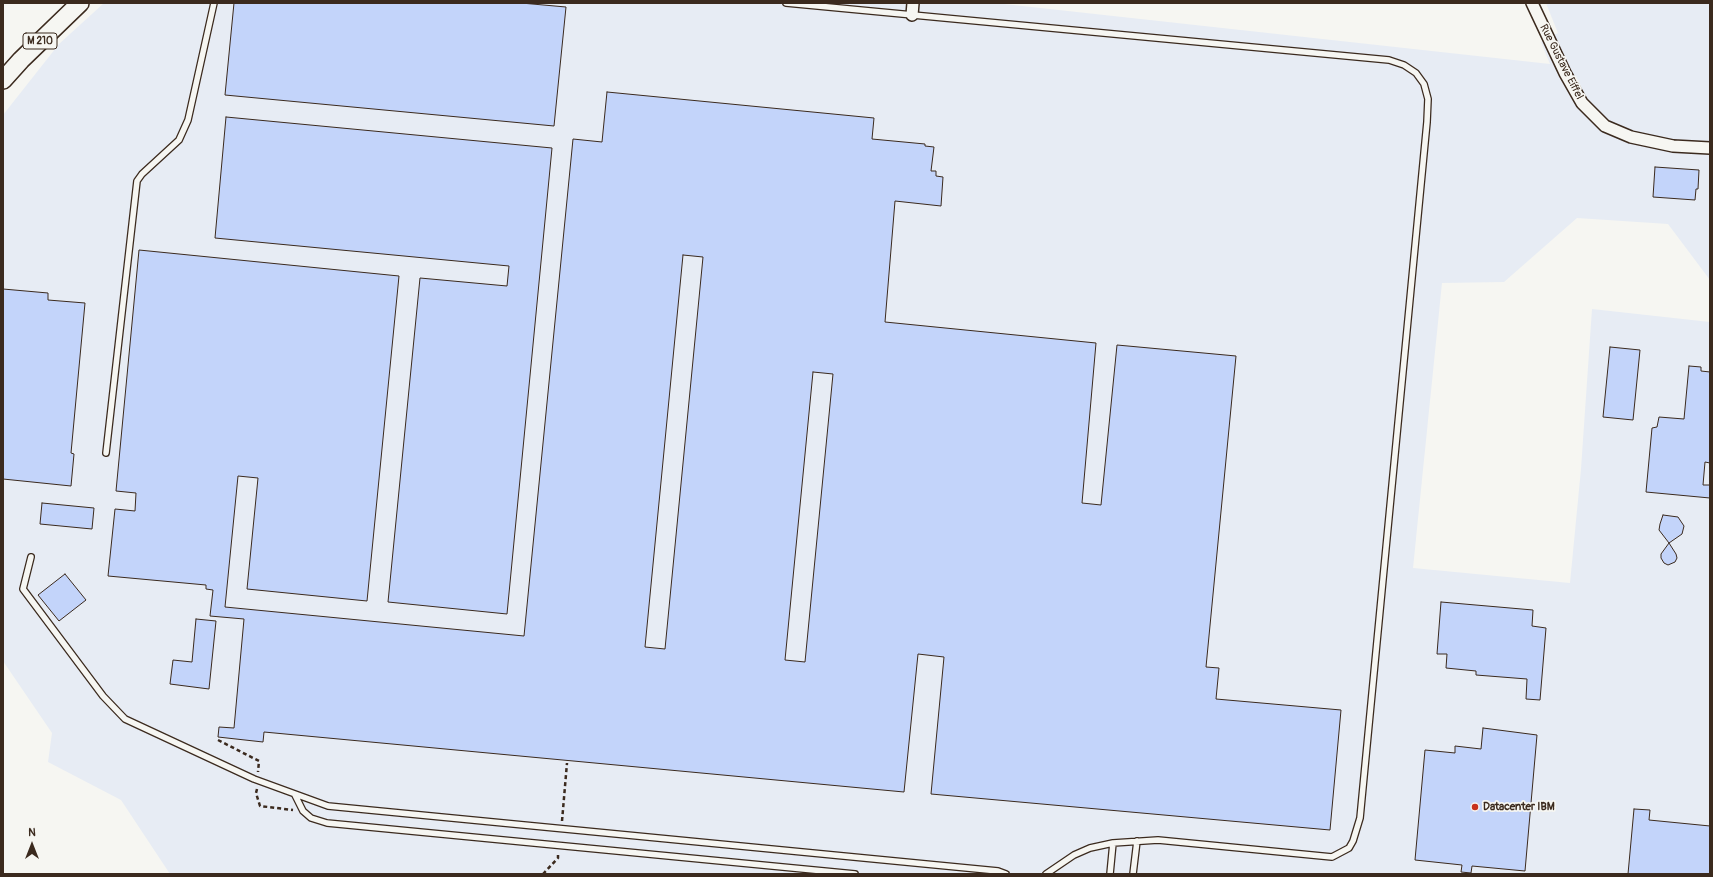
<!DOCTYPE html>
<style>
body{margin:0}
#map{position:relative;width:1713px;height:877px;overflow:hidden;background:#f6f6f2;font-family:Pangolin,sans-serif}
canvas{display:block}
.frame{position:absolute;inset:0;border:4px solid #3b2a1e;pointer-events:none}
.north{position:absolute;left:12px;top:825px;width:40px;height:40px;-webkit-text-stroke:3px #f6f6f2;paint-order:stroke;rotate:0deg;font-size:11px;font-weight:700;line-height:16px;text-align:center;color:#3b2a1e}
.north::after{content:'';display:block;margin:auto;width:14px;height:18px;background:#3b2a1e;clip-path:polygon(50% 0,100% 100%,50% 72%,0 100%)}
</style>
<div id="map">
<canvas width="1713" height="877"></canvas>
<div class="frame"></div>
<div class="north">N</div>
</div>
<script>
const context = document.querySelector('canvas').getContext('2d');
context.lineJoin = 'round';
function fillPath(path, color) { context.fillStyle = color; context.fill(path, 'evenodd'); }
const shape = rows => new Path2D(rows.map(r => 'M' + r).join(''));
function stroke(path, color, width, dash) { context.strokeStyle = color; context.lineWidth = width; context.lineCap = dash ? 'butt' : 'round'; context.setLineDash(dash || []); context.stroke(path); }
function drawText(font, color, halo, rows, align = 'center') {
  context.font = font + ' Pangolin,sans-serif'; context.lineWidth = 3.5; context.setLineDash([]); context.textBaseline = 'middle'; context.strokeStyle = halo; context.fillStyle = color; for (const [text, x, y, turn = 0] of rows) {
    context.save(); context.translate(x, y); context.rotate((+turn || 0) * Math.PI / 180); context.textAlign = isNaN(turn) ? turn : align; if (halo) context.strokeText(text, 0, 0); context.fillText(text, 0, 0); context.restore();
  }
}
fillPath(shape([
 [104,3,995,3,1550,64,1541,42,1558,33,1546,3,1710,3,1710,280,1668,224,1577,218,1504,282,1442,283,1413,568,1570,583,1581,469,1592,309,1710,322,1710,874,170,874,121,800,48,762,52,733,3,661,3,115,59,44]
]), '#e7ecf4');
const building = shape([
 [234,3,521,3,566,7,554,126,225,95,234,3],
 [607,92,874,118,872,139,925,144,925,146,934,147,931,171,936,171,936,176,943,177,941,206,895,201,885,322,1096,343,1082,503,1101,505,1117,345,1236,356,1206,667,1219,668,1216,699,1341,710,1330,830,931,794,944,657,918,654,904,792,264,732,263,742,218,737,219,727,234,728,244,619,210,616,213,590,206,589,206,585,108,576,115,509,135,511,136,493,116,491,139,250,399,276,367,601,247,589,258,478,238,476,225,607,524,636,573,139,602,142,607,92],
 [683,255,703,257,665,649,645,647,683,255],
 [813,372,833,374,805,662,785,660,813,372],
 [226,117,552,148,507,614,388,602,420,278,507,286,509,266,215,238,226,117],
 [1655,167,1699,170,1698,189,1696,189,1695,200,1653,197,1655,167],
 [3,289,48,293,48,300,85,303,71,453,74,454,71,486,3,479,3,289],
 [1610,347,1640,350,1633,420,1603,417,1610,347],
 [1689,366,1701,367,1701,371,1710,372,1710,463,1705,462,1703,485,1710,485,1710,498,1646,492,1652,428,1657,427,1659,417,1684,419,1689,366],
 [42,503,94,508,92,529,40,524,42,503],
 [1663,515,1678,517,1684,526,1682,534,1669,543,1676,554,1677,558,1675,562,1668,565,1664,563,1661,558,1661,554,1669,543,1659,530,1660,524,1663,515],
 [65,574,86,600,59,621,38,595,65,574],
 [1441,602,1533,610,1532,626,1546,628,1540,700,1526,699,1527,679,1476,675,1476,671,1446,668,1447,654,1437,654,1441,602],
 [196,619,216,621,209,689,170,684,173,660,192,662,196,619],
 [1483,728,1537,735,1525,871,1472,866,1471,873,1461,872,1462,865,1415,860,1425,750,1455,753,1455,746,1481,749,1483,728],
 [1634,809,1650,810,1649,820,1710,826,1710,874,1628,874,1634,809]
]);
fillPath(building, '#c3d4fa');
stroke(building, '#3b2a1e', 1);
const service = shape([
 [786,3,1389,60,1404,65,1416,73,1424,84,1428,99,1427,122,1360,818,1353,841,1349,848,1332,857,1158,840,1113,843,1090,848,1074,855,1046,874],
 [106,453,137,181,142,174,179,140,188,120,214,3],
 [31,557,23,589,103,696,125,719,254,779,328,806,998,871,1006,874],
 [295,795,303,811,311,818,327,823,855,874],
 [1110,874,1113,843],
 [1133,874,1137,841]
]);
const minor = shape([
 [1532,3,1565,73,1582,103,1605,126,1631,137,1673,146,1710,148],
 [912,15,913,3]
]);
const primary = shape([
 [3,80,21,60,80,3]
]);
stroke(service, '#3b2a1e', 8);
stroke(minor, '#3b2a1e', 14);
stroke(primary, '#3b2a1e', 20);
stroke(shape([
 [218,740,259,761,258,772],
 [257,789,256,793,260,806,293,810],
 [562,821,567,763],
 [543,874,558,858,558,854]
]), '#3b2a1e', 2.5, [4, 3]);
stroke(service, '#f6f6f2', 5.5);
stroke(minor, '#f6f6f2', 11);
stroke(primary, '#f6f6f2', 17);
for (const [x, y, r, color] of [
 [1475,807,4,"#c8321e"]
]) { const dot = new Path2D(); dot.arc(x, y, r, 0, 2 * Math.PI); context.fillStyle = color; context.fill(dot); stroke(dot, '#f6f6f2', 1.5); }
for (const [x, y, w] of [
 [40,41,34]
]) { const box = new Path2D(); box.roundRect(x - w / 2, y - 8, w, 16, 3); context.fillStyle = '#f6f6f2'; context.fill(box); stroke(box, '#3b2a1e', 1); }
drawText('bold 10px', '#3b2a1e', null, [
 ["M 210",40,41]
]);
drawText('11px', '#3b2a1e', '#f6f6f2', [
 ["Rue Gustave Eiffel",1561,62,63]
]);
drawText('bold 11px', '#3b2a1e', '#f6f6f2', [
 ["Datacenter IBM",1483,807]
], 'left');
</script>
